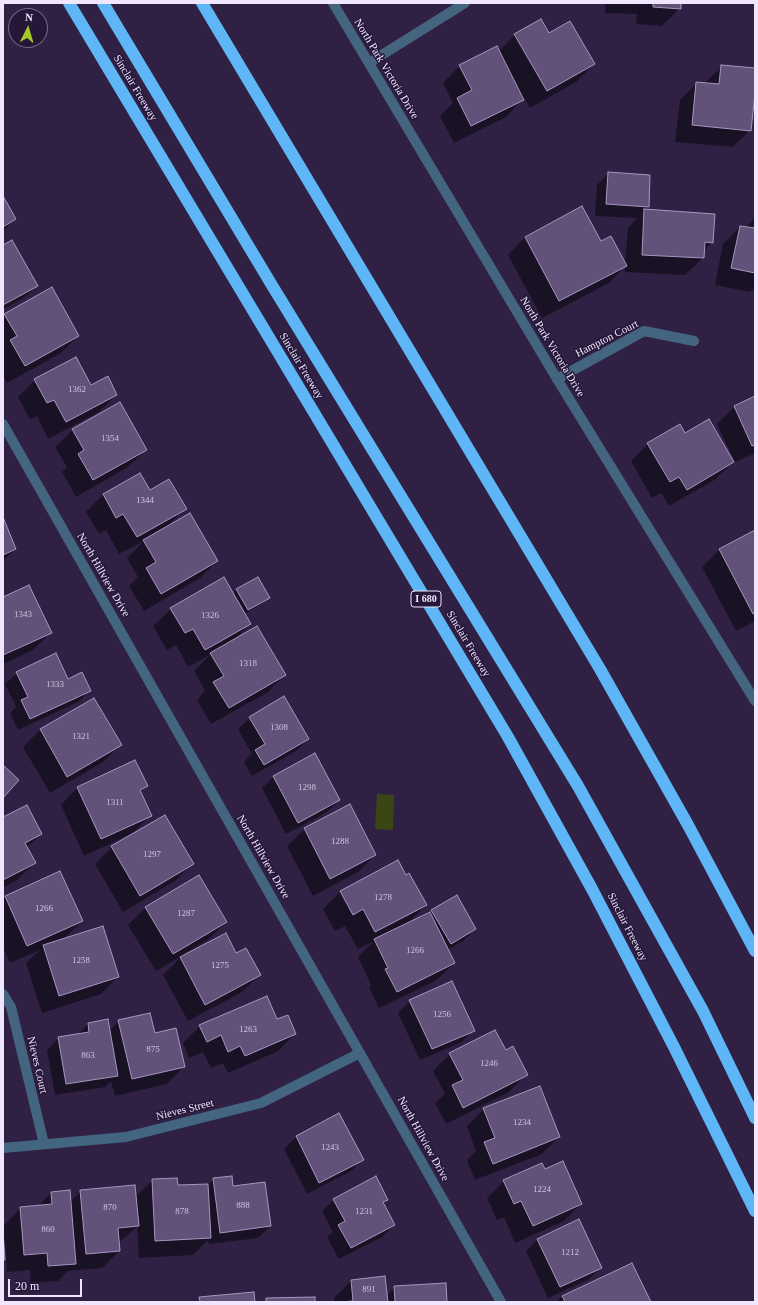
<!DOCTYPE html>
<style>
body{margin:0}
#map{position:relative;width:758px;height:1305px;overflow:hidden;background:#302144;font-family:Georgia,serif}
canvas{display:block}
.frame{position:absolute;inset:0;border:4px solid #f0e7ff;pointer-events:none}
.north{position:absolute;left:8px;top:8px;width:40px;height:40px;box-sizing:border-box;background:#261739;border:1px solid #776a88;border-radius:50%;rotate:5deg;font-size:11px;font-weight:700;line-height:16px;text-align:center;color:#f0e7ff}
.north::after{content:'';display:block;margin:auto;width:14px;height:18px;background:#a3c927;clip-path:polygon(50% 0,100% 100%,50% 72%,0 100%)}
.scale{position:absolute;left:8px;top:1279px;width:74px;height:18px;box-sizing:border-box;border:2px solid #f0e7ff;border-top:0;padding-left:5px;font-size:12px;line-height:14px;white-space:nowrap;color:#f0e7ff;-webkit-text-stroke:3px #261739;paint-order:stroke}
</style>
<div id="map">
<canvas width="758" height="1305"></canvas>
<div class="frame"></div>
<div class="north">N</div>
<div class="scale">20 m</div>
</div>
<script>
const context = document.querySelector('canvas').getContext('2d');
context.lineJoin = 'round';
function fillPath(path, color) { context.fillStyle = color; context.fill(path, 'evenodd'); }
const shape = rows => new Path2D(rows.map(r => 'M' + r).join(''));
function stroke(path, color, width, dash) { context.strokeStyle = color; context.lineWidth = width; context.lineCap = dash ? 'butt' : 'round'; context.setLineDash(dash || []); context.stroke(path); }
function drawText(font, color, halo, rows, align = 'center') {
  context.font = font + ' Georgia,serif'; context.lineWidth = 3; context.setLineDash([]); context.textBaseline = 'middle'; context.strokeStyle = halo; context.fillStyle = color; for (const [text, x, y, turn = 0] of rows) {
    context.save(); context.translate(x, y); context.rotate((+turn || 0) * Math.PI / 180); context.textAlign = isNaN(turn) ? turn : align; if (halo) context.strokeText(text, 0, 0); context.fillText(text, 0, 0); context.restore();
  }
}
fillPath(shape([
 [377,794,394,795,393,830,375,829]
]), '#3a4715');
fillPath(shape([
 [605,3,680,3,680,8,662,26,636,24,637,14,605,13],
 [515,35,549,35,594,64,576,82,530,108,524,98,506,117,454,143,440,116,453,103,443,83,460,66,499,51],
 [722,66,755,69,750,130,733,147,675,142,680,100,697,83,705,83],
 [609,173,648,206,644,210,714,215,712,242,703,252,703,258,685,275,625,272,625,266,609,283,542,318,508,255,525,237,600,242,625,264,628,228,637,218,595,216,597,185],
 [3,199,15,219,3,231],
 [755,218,755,287,750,292,715,285,723,244,740,227,745,228],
 [3,246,37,286,25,297,3,309],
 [5,314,78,336,61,353,7,383,3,375,3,316],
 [35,380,91,386,116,395,99,412,48,439,37,416,30,420,18,397],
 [755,397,755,453,735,462,717,424,734,407],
 [73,430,146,450,128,467,76,497,62,472,67,467,55,447],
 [648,444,733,462,716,479,669,506,661,493,652,498,631,461],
 [140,474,150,491,185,508,168,526,217,561,200,578,144,611,129,586,138,577,127,558,144,541,119,554,106,530,99,534,86,512,103,495],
 [3,520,15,549,3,561],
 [755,531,755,621,736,631,702,567,719,550],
 [237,589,268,598,263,603,244,614,250,624,234,640,285,674,268,692,211,724,197,700,205,691,194,671,210,655,188,667,176,645,167,650,153,626,171,609,232,594],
 [3,598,51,633,33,650,3,664],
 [17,673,68,680,90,690,78,702,18,730,10,713,16,707,5,684],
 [94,699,120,745,103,762,50,793,23,747,40,730],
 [250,718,308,739,296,751,252,776,244,762,252,754,238,729],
 [273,777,339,800,327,812,286,834,262,788],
 [146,786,140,792,151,815,133,833,84,856,61,805,78,787],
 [3,818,41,834,26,848,34,863,17,880,3,888],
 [305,829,375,855,358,872,313,896,287,846],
 [112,847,192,864,175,881,123,912,95,864],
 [397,861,405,876,426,905,407,924,456,896,475,929,463,941,447,950,454,963,437,980,379,1008,369,987,371,985,358,957,374,941,358,949,345,926,335,931,323,909,340,892],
 [5,897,82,921,63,940,118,977,101,994,42,1013,26,963,40,950,10,963,3,947,3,899],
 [145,908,226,922,209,939,185,953,186,955,236,955,259,975,242,992,188,1021,163,975,182,956,156,971,128,925],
 [410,1001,473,1030,462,1042,420,1060,398,1013],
 [277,1020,295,1034,278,1051,228,1073,223,1063,211,1068,203,1052,189,1058,183,1043,200,1026],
 [107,1021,109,1031,119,1021,154,1034,184,1066,167,1084,115,1096,111,1081,105,1087,55,1095,47,1050,59,1038,77,1035,88,1024],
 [450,1054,526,1074,509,1092,446,1124,435,1103,445,1094,433,1071],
 [484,1109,559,1137,542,1154,475,1180,467,1160,476,1151,467,1126],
 [339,1115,362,1160,351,1171,307,1194,284,1149,296,1137],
 [545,1170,581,1204,564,1221,515,1243,504,1217,497,1220,487,1198,504,1181],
 [214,1179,232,1187,270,1226,258,1238,209,1244,208,1240,193,1255,139,1258,137,1227,118,1243,119,1251,102,1268,68,1271,58,1281,31,1283,30,1270,7,1272,5,1241,3,1242,3,1226,21,1208,37,1207,51,1193,70,1202,81,1191,135,1197,153,1180,177,1186,208,1185],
 [334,1200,387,1200,382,1204,394,1225,382,1237,339,1259,327,1237,333,1232,322,1211],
 [538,1239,601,1267,589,1279,548,1298,526,1251],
 [351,1281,386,1296,395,1287,446,1302,334,1302,334,1298],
 [562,1296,650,1302,557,1302]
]), '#0007');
const building = shape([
 [653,3,681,3,681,9,653,7,653,3],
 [541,19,549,33,570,21,595,64,547,91,514,34,541,19],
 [497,46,524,100,471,126,457,98,472,90,459,65,497,46],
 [721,65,755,68,755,93,751,131,692,125,696,82,719,84,721,65],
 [608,172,650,175,649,207,606,204,608,172],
 [3,196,16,219,3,227,3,196],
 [582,206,601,241,611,236,627,266,559,301,525,237,582,206],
 [644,209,715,214,713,243,705,242,704,258,642,255,644,209],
 [740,226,755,228,755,273,731,268,740,226],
 [12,240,38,286,3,305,3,245,12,240],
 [52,287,79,336,25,366,10,340,17,336,4,314,52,287],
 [76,357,91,385,108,376,117,395,66,422,54,400,47,403,34,379,76,357],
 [755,396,755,445,752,446,734,406,755,396],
 [120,402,147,450,93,480,78,454,84,450,72,429,120,402],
 [709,419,734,462,687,490,679,477,670,482,647,443,680,424,685,433,709,419],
 [140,473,150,490,169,479,187,509,137,537,123,514,116,518,103,494,140,473],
 [190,513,218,561,161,594,146,568,156,562,143,540,190,513],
 [3,517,16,549,3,555,3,517],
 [755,530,755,613,753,614,719,549,755,530],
 [224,577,251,624,205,650,193,629,185,633,170,608,224,577],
 [258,577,270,598,248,610,236,589,258,577],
 [29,585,52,633,3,655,3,597,29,585],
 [257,626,286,675,229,708,213,682,224,676,210,653,257,626],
 [56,653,68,679,82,672,91,691,30,719,21,700,28,697,16,672,56,653],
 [284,696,309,739,264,765,255,750,265,744,249,717,284,696],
 [94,698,122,745,67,777,40,729,94,698],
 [315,753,340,800,298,823,273,776,315,753],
 [135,760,148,786,140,790,152,816,101,839,77,787,135,760],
 [3,765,19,780,3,798,3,765],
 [350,804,376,855,330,879,304,828,350,804],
 [27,805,42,834,25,843,36,863,3,880,3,817,27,805],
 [165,815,194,864,140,896,111,846,165,815],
 [398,860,406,875,409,873,427,905,375,932,363,909,353,915,340,891,398,860],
 [60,871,83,921,27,946,5,896,60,871],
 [199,875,227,922,173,954,145,907,199,875],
 [457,895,476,929,451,944,431,910,457,895],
 [430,912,455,963,397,992,385,969,388,968,374,939,430,912],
 [103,926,119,977,59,996,43,945,103,926],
 [226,933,236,953,246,948,261,975,205,1005,180,957,226,933],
 [452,981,475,1031,432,1049,409,1000,452,981],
 [267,996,277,1019,288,1015,296,1034,245,1056,240,1046,228,1052,221,1035,207,1042,199,1025,267,996],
 [150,1013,155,1033,176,1028,185,1067,132,1079,118,1020,150,1013],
 [108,1019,118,1076,66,1084,58,1037,89,1032,88,1023,108,1019],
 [495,1030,506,1050,513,1046,528,1075,463,1108,452,1085,463,1080,449,1053,495,1030],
 [540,1086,560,1137,493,1164,484,1142,495,1138,483,1108,540,1086],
 [339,1113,364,1160,319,1183,296,1136,339,1113],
 [563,1161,582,1204,533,1226,521,1201,514,1204,503,1180,542,1163,545,1169,563,1161],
 [232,1176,233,1186,265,1182,271,1226,220,1233,213,1178,232,1176],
 [376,1176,388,1200,383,1202,395,1225,351,1248,338,1225,345,1221,333,1199,376,1176],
 [177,1178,178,1185,208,1184,211,1238,155,1241,152,1179,177,1178],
 [135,1185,139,1226,118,1228,120,1251,86,1254,80,1190,135,1185],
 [70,1190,76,1264,48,1266,47,1253,24,1255,20,1207,52,1204,51,1192,70,1190],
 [579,1219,602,1268,560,1287,537,1239,579,1219],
 [3,1231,5,1260,3,1260,3,1231],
 [632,1263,651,1302,565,1302,562,1296,632,1263],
 [385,1276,388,1302,341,1302,353,1301,351,1280,385,1276],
 [446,1283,447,1302,395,1302,394,1286,446,1283],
 [254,1292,255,1302,200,1302,199,1297,254,1292],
 [315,1297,315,1302,266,1302,266,1298,315,1297]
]);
fillPath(building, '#625279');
stroke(building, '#a796c1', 1);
stroke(shape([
 [369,63,465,3],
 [557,379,644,331,694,341],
 [3,424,501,1302],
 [3,994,11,1007,44,1144],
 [3,1148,126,1137,261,1103,360,1053]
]), '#44657f', 10);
stroke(shape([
 [333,3,557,379,755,701]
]), '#44657f', 10);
stroke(shape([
 [69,3,508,737,592,889,674,1047,755,1211],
 [103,3,273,287,578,786,703,1011,755,1118],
 [202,3,600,669,688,825,755,951]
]), '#5fb6f6', 12);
drawText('9px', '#ccc2de', null, [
 ["1362",77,390],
 ["1354",110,439],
 ["1344",145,501],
 ["1343",23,615],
 ["1326",210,616],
 ["1318",248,664],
 ["1333",55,685],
 ["1308",279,728],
 ["1321",81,737],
 ["1298",307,788],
 ["1311",115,803],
 ["1288",340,842],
 ["1297",152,855],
 ["1278",383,898],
 ["1266",44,909],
 ["1287",186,914],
 ["1266",415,951],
 ["1258",81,961],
 ["1275",220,966],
 ["1256",442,1015],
 ["1263",248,1030],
 ["875",153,1050],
 ["863",88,1056],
 ["1246",489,1064],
 ["1234",522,1123],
 ["1243",330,1148],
 ["1224",542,1190],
 ["888",243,1206],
 ["870",110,1208],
 ["878",182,1212],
 ["1231",364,1212],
 ["860",48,1230],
 ["1212",570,1253],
 ["891",369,1290]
]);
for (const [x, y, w] of [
 [426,599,30]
]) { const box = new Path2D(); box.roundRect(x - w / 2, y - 8, w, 16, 3); context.fillStyle = '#261739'; context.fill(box); stroke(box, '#f0e7ff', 1); }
drawText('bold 10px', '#f0e7ff', null, [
 ["I 680",426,599]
]);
drawText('11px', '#f0e7ff', '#261739', [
 ["North Park Victoria Drive",386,69,59],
 ["Sinclair Freeway",135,88,59],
 ["Hampton Court",607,339,-27],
 ["North Park Victoria Drive",552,347,59],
 ["Sinclair Freeway",301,366,59],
 ["North Hillview Drive",103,575,60],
 ["Sinclair Freeway",468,644,59],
 ["North Hillview Drive",263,857,60],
 ["Sinclair Freeway",627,927,63],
 ["Nieves Court",37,1065,77],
 ["Nieves Street",185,1110,-14],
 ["North Hillview Drive",423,1139,61]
]);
</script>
